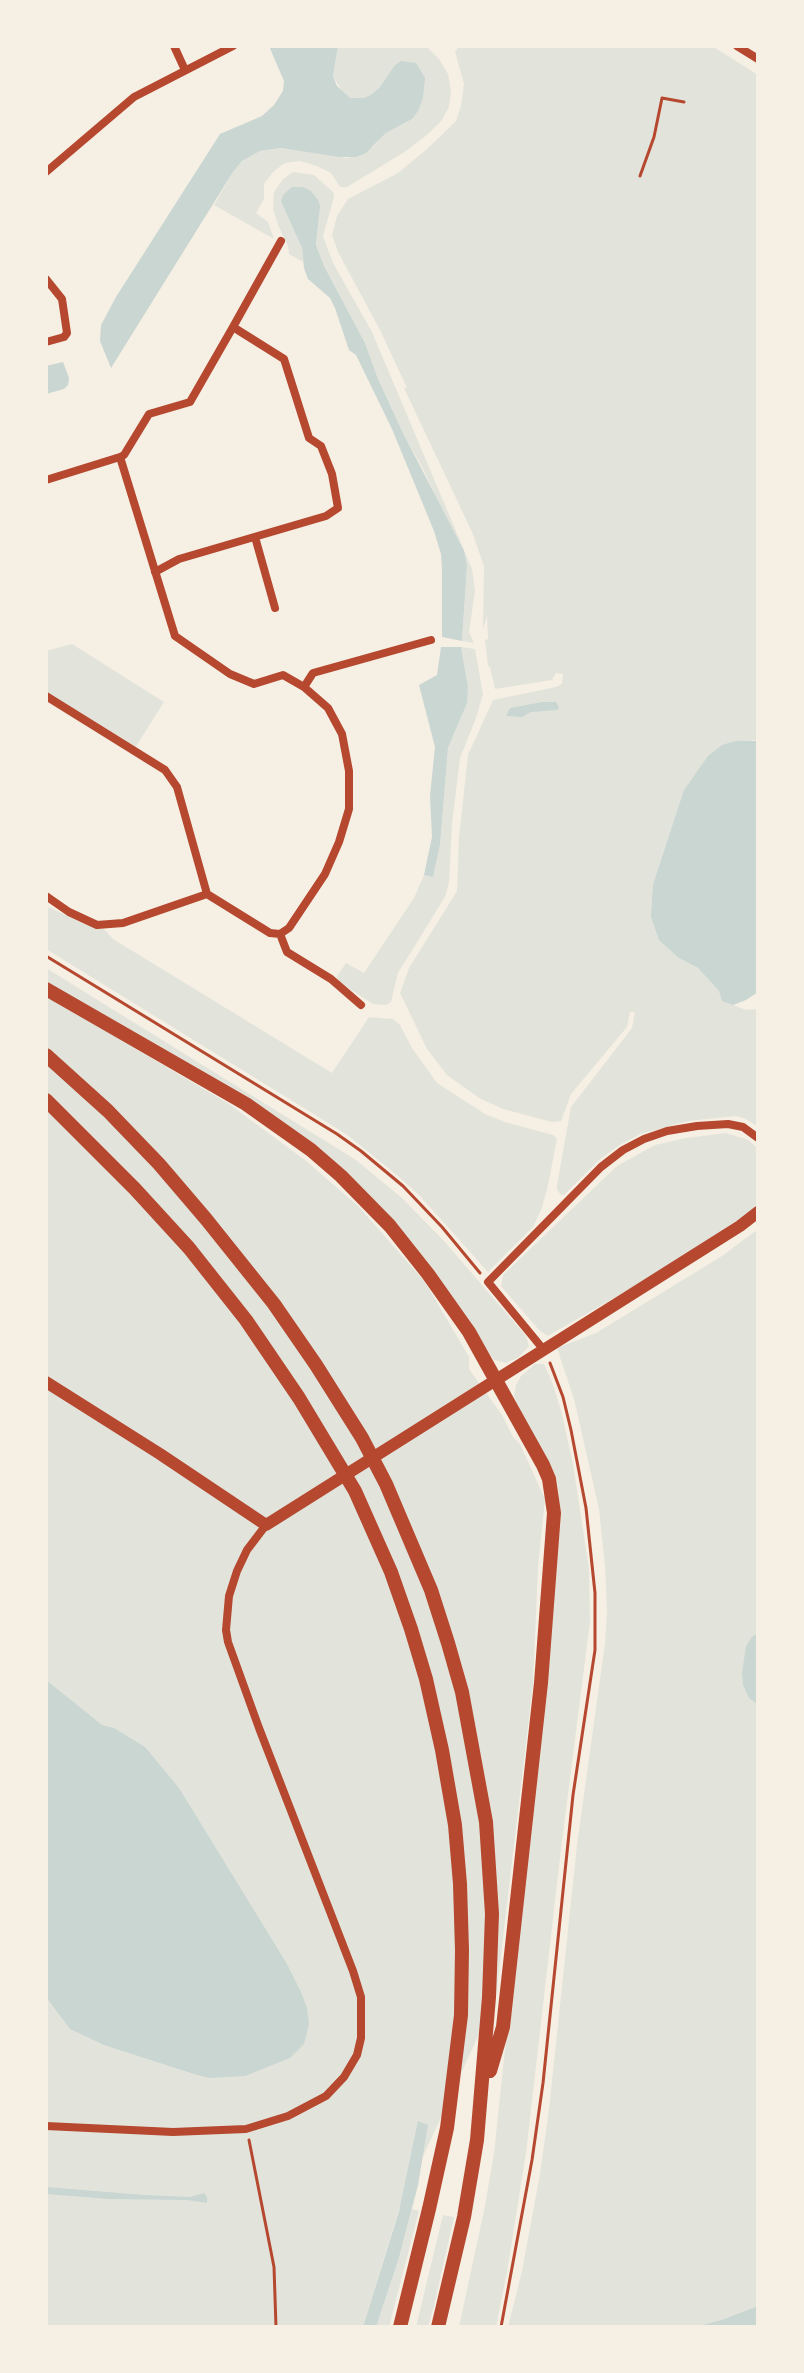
<!DOCTYPE html>
<style>
body{margin:0}
#map{position:relative;width:804px;height:2373px;overflow:hidden;background:#f6efe4;font-family:"Source Sans 3",sans-serif}
canvas{display:block}
.frame{position:absolute;inset:0;border:48px solid #f6efe4;pointer-events:none}
</style>
<div id="map">
<canvas width="804" height="2373"></canvas>
<div class="frame"></div>
</div>
<script>
const context = document.querySelector('canvas').getContext('2d');
context.lineJoin = 'round';
function fillPath(path, color) { context.fillStyle = color; context.fill(path, 'evenodd'); }
const shape = rows => new Path2D(rows.map(r => 'M' + r).join(''));
function stroke(path, color, width, dash) { context.strokeStyle = color; context.lineWidth = width; context.lineCap = dash ? 'butt' : 'round'; context.setLineDash(dash || []); context.stroke(path); }
fillPath(shape([
 [338,46,426,46,439,59,448,74,451,91,449,107,442,120,427,135,403,153,347,187,340,187,331,173,317,166,300,161,285,163,274,171,264,184,264,199,256,213,268,222,274,239,214,205,233,172,242,161,260,151,282,148,348,158,373,147,386,133,412,119,394,66,380,87,372,94,364,98,350,98,343,93,333,76],
 [459,46,712,46,758,75,758,741,752,740,679,958,698,968,719,991,723,1001,746,1010,758,1009,758,1127,746,1119,736,1116,688,1121,640,1134,620,1145,600,1159,564,1195,561,1195,557,1190,557,1185,571,1107,632,1028,635,1012,630,1012,627,1027,571,1094,561,1121,552,1122,503,1109,479,1098,447,1075,427,1049,400,993,409,968,457,891,459,837,468,755,493,700,556,687,562,684,563,674,556,673,552,680,495,689,490,667,488,666,485,640,488,639,487,615,483,630,484,566,472,532,404,388,407,388,380,330,338,252,332,235,337,216,348,199,398,173,427,149,456,121,461,106,464,84,455,52],
 [293,172,314,175,333,192,334,197,323,236,333,263,372,332,472,569,475,591,469,632,474,643,462,641,467,566,423,469,403,433,378,379,365,343,324,266,316,246,319,217,296,233,302,248,303,262,289,254,288,246,278,225,273,208,274,192,283,179],
 [72,644,164,702,135,748,46,692,46,651],
 [461,647,475,649,483,694,476,718,460,758,452,824,449,883,445,897,398,973,391,1002,386,1005,373,1004,339,982,337,976,346,963,364,973,414,898,424,875,433,877,440,845,448,748,462,715,468,687],
 [46,906,87,925,103,928,113,939,332,1073,369,1017,393,1019,400,1025,412,1048,437,1083,485,1114,505,1122,553,1135,557,1139,547,1190,541,1210,533,1227,488,1272,420,1196,398,1176,346,1134,46,949],
 [46,968,356,1160,402,1198,444,1241,526,1336,529,1346,519,1357,506,1363,494,1360,354,1181,46,984],
 [46,996,229,1104,305,1160,359,1207,425,1282,469,1357,469,1369,502,1415,513,1437,520,1444,545,1499,538,1567,533,1684,496,1997,399,2209,363,2327,46,2327],
 [726,1133,749,1140,758,1149,758,1206,738,1221,669,1266,548,1336,539,1330,501,1286,503,1275,617,1166,655,1145,686,1138],
 [758,1229,758,2327,508,2327,522,2271,540,2174,549,2109,577,1845,605,1643,607,1610,605,1566,599,1509,574,1399,557,1348,596,1333,722,1256],
 [535,1364,544,1364,552,1382,561,1410,573,1464,589,1569,590,1622,561,1849,526,2153,507,2272,496,2327,459,2327,485,2206,494,2153,561,1518,557,1481,525,1422,514,1396,516,1385,521,1376],
 [412,2209,419,2211,389,2327,376,2327,399,2258],
 [443,2215,454,2217,434,2306,428,2327,416,2327]
]), '#e2e4dc');
fillPath(shape([
 [269,46,338,46,333,76,337,86,350,98,364,98,372,94,380,87,394,66,401,61,416,63,425,78,423,98,418,111,412,119,386,133,366,153,356,157,339,157,281,148,260,151,242,161,233,172,111,368,100,341,101,325,116,297,220,134,262,116,274,105,283,91,284,81],
 [292,187,303,187,311,191,318,200,320,206,316,245,324,266,365,343,378,379,403,433,464,551,467,566,462,641,442,637,442,569,441,554,434,531,392,429,356,355,349,350,335,308,330,298,308,279,304,268,302,248,281,201,283,195],
 [63,362,69,378,68,385,64,389,46,394,46,366],
 [441,647,461,647,468,687,467,703,448,748,440,845,433,877,424,875,432,837,430,796,435,747,419,685,437,675],
 [542,702,556,702,559,708,557,710,531,712,522,717,506,716,510,708],
 [736,741,758,741,758,992,746,1000,733,1005,722,1001,719,991,698,968,679,958,659,940,651,917,653,885,684,790,708,756,722,745],
 [758,1633,758,1703,756,1703,749,1698,743,1685,742,1673,746,1646,752,1637],
 [46,1680,102,1725,114,1728,145,1747,179,1788,287,1964,301,1992,307,2008,309,2024,304,2044,290,2058,245,2076,209,2078,194,2074,104,2045,70,2029,46,1997],
 [418,2121,428,2125,418,2185,399,2258,376,2327,363,2327,399,2211],
 [46,2187,144,2195,190,2197,204,2193,207,2197,207,2203,187,2200,109,2199,46,2194],
 [758,2306,758,2327,695,2327,722,2320]
]), '#c9d6d2');
stroke(shape([
 [640,176,654,137,662,98,684,102],
 [46,956,337,1134,361,1151,403,1186,442,1227,480,1273],
 [249,2140,274,2267,276,2327],
 [501,2327,532,2160,543,2083,573,1795,595,1650,595,1593,586,1508,571,1430,563,1397,550,1363]
]), '#b5482f', 3);
stroke(shape([
 [174,46,185,70],
 [737,46,758,59],
 [46,172,134,97,233,46],
 [46,279,62,299,67,333,64,337,46,342],
 [233,327,281,241],
 [120,457,124,455,149,414,190,402,233,327,284,359,309,438,321,446,332,474,338,508,326,516,179,559,155,572],
 [46,480,120,457,175,636,230,674,254,684,283,675,304,687,328,708,342,734,349,771,349,809,339,842,325,874,289,928,280,934,270,933,207,894,177,787,165,770,46,696],
 [255,537,275,608],
 [304,687,313,673,431,640],
 [46,896,69,912,97,925,123,923,207,894],
 [280,934,287,952,331,979,361,1005],
 [543,1349,488,1282,601,1167,623,1150,644,1139,667,1131,697,1126,728,1124,743,1127,758,1138],
 [46,2126,173,2132,246,2129,288,2116,326,2096,344,2077,357,2055,361,2038,361,1997,353,1971,259,1728,228,1642,226,1630,229,1596,237,1571,247,1550,266,1525]
]), '#b5482f', 8);
stroke(shape([
 [46,1382,160,1454,266,1525,740,1226,758,1212]
]), '#b5482f', 12);
stroke(shape([
 [46,989,246,1104,311,1150,341,1176,390,1226,428,1274,469,1332,543,1465,549,1479,554,1513,541,1683,503,2027,490,2071],
 [46,1055,108,1111,159,1164,206,1219,274,1304,316,1365,362,1438,386,1484,431,1590,448,1643,462,1692,486,1822,492,1914,489,1997,477,2140,464,2217,438,2327],
 [46,1100,135,1189,189,1248,246,1320,299,1398,355,1491,391,1572,411,1629,426,1679,442,1750,455,1825,460,1884,462,1950,461,2015,447,2128,429,2209,400,2327]
]), '#b5482f', 14);
</script>
